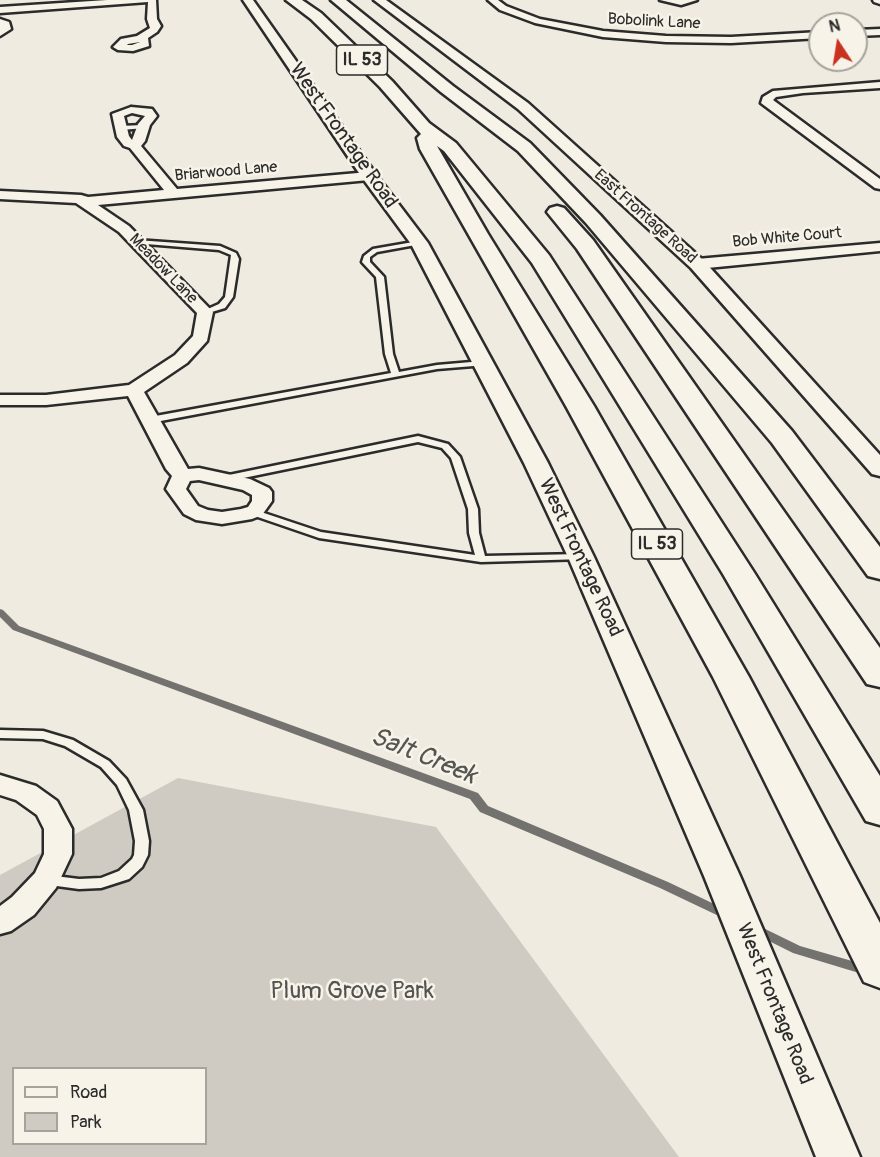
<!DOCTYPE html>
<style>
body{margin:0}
#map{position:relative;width:880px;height:1157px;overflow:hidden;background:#efebe0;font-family:Pangolin,sans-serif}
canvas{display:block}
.legend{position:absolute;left:12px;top:1067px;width:195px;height:78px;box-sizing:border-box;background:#f7f3e8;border:2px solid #a5a39c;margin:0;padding:8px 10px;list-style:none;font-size:18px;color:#2b2b2b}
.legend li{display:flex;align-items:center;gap:12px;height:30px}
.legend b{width:30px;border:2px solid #a5a39c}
.north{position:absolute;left:808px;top:12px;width:60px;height:60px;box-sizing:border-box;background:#f7f3e8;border:2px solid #a5a39c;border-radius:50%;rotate:348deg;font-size:16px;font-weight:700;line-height:24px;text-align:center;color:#2b2b2b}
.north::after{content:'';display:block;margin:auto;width:21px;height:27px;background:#c8321e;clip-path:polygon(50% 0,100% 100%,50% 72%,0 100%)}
</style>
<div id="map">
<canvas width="880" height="1157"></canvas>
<ul class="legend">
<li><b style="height:8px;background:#f7f3e8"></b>Road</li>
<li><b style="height:16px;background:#cfcbc2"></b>Park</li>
</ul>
<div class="north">N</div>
</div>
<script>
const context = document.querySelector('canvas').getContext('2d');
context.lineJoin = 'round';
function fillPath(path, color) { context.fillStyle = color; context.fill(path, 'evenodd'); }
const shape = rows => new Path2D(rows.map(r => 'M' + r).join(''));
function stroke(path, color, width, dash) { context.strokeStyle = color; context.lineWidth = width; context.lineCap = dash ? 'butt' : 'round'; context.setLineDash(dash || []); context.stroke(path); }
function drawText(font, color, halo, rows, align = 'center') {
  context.font = font + ' Pangolin,sans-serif'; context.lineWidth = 5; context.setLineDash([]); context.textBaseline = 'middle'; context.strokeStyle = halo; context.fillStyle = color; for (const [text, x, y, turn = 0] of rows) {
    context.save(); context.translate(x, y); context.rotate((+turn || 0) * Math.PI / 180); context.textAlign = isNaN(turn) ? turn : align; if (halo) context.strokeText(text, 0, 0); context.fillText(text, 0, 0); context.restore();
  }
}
fillPath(shape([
 [178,778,436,827,679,1157,0,1157,0,875],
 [14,1068,206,1068,206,1144,14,1144]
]), '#cfcbc2');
fillPath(shape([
 [0,609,3,610,19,626,478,793,488,806,668,882,731,912,733,915,731,918,727,920,723,918,660,888,480,812,470,799,13,630,0,617,0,609],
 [755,924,800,946,859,963,863,965,865,968,863,971,859,973,793,953,751,932,749,929,751,926,755,924]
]), '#74726e');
const service = shape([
 [143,125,146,127,145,128,121,130,118,128,121,126,143,125],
 [136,240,220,246,236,253,239,259,233,297,225,308,205,314,201,312,219,304,225,297,231,255,219,250,134,243,134,241,136,240],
 [419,241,421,242,421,244,377,252,370,257,370,262,384,277,393,354,399,372,437,365,483,361,487,363,486,365,437,369,150,423,146,420,150,417,391,373,385,354,376,277,362,262,364,256,373,249,419,241],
 [418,436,448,444,460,457,478,509,479,533,485,556,581,554,585,555,586,557,585,559,481,562,319,538,249,514,247,512,252,509,321,532,475,555,469,533,468,509,451,458,442,448,418,442,224,482,219,479,224,476,418,436],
 [0,730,43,731,73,740,109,761,126,779,143,810,149,841,148,855,142,867,129,879,101,888,79,889,42,884,40,880,42,876,47,875,79,879,101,878,119,871,132,859,134,855,135,841,129,810,117,785,101,767,65,746,43,739,0,738,0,730]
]);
const minor = shape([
 [107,0,156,0,157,19,161,26,157,32,148,38,149,46,133,51,118,50,113,47,121,39,137,36,150,28,147,19,148,2,0,13,0,7,107,0],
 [140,42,132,45,127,45,128,44,140,42],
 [488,0,498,0,506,6,540,19,603,31,666,36,731,37,820,32,820,38,731,43,666,42,603,37,535,23,500,10,488,0],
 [660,0,697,0,681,5,660,0],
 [873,0,880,0,880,4,874,2,873,0],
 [0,19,9,22,11,29,0,36,0,19],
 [880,29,880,35,856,36,856,30,880,29],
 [880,82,880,88,803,93,776,97,773,100,880,179,880,189,875,188,761,103,763,97,773,91,880,82],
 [131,107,152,109,157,116,150,125,145,141,141,146,177,189,369,172,376,176,369,180,98,205,129,226,213,312,207,341,187,363,144,392,188,469,199,468,250,479,269,488,272,492,272,501,262,515,252,519,222,524,196,520,184,514,166,489,172,476,166,469,128,396,46,405,0,405,0,395,46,395,129,385,175,355,193,336,197,313,119,232,76,203,0,199,0,191,81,195,88,197,164,190,130,148,124,146,117,137,112,114,131,107],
 [132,113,145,116,138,124,132,140,129,136,124,116,132,113],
 [199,480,243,490,252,495,252,501,248,507,241,509,222,512,208,510,198,506,186,489,190,481,199,480],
 [880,243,880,251,697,269,689,264,697,259,880,243],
 [0,775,36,786,57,801,72,829,72,854,56,888,34,915,11,931,0,934,0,906,12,897,35,873,44,854,44,829,37,815,16,800,0,795,0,775]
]);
const tertiary = shape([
 [243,0,253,0,375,173,428,243,548,463,594,557,740,876,860,1157,816,1157,704,876,568,557,524,463,411,244,361,176,243,0],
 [374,0,386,0,528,103,703,260,880,455,880,476,872,474,691,268,518,109,374,0]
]);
const motorway = shape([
 [286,0,302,0,321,13,392,81,429,123,456,143,549,255,755,574,880,776,880,825,866,821,723,574,532,263,444,151,437,146,488,234,594,406,749,677,880,923,880,988,864,982,713,677,566,406,420,149,417,138,421,134,380,87,311,19,286,0],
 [331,0,346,0,453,86,530,143,600,215,792,431,880,547,880,579,868,576,772,443,586,223,518,151,441,92,331,0],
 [557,206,564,208,593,240,880,648,880,687,867,684,577,249,547,212,550,208,557,206]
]);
stroke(service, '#2b2b2b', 5);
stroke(minor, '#2b2b2b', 5);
stroke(tertiary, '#2b2b2b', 5);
stroke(motorway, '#2b2b2b', 5);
fillPath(service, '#f7f3e8');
fillPath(minor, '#f7f3e8');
fillPath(tertiary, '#f7f3e8');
fillPath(motorway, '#f7f3e8');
drawText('16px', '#2b2b2b', '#f7f3e8', [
 ["Bobolink Lane",654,22,3],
 ["Briarwood Lane",226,172,-5],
 ["East Frontage Road",645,217,42],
 ["Bob White Court",787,238,-5],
 ["Meadow Lane",163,269,46]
]);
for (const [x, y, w] of [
 [362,60,51],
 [657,544,51]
]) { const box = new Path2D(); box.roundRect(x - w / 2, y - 15, w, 30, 4.5); context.fillStyle = '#f7f3e8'; context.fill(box); stroke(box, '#2b2b2b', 1.5); }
drawText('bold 18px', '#2b2b2b', null, [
 ["IL 53",362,60],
 ["IL 53",657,544]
]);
drawText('20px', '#2b2b2b', '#f7f3e8', [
 ["West Frontage Road",343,136,55],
 ["West Frontage Road",580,558,65],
 ["West Frontage Road",774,1004,68]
]);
drawText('24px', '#545351', '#f7f3e8', [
 ["Plum Grove Park",352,992]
]);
drawText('italic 26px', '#555552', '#f7f3e8', [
 ["Salt Creek",423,757,22]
]);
</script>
